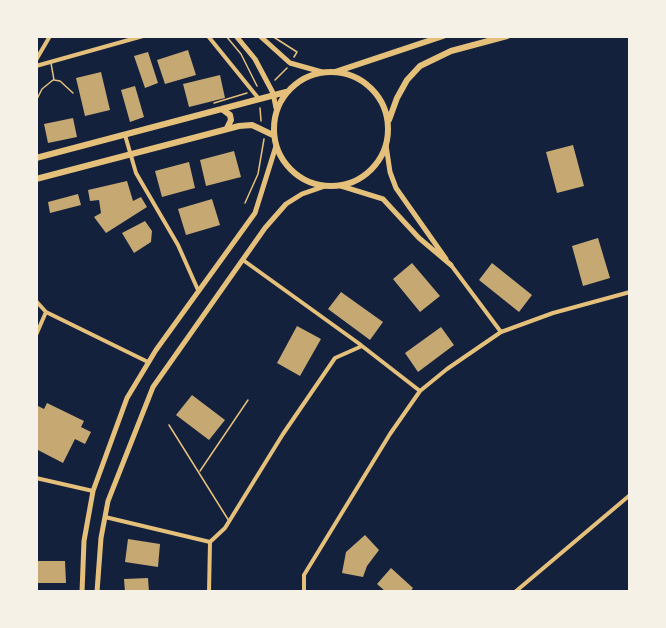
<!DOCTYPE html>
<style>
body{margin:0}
#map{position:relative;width:666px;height:628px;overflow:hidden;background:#14213d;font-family:Georgia,serif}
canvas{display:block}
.frame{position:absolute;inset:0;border:38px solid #f6f1e7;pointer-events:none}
</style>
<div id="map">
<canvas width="666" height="628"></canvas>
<div class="frame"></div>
</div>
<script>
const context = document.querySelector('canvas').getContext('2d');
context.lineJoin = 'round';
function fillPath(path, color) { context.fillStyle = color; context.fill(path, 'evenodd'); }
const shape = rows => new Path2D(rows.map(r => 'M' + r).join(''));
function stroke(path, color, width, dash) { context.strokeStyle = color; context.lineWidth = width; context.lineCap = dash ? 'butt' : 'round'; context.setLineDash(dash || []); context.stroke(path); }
fillPath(shape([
 [188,50,196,75,165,84,157,60],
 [148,52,158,83,145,88,134,56],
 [101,72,110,110,85,116,76,78],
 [220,75,225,98,189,107,183,84],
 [135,86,144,117,130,122,121,90],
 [73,118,77,137,48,143,44,124],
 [573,145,584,186,557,193,546,152],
 [234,151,241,177,206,186,200,160],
 [189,162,195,188,162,197,155,171],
 [127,181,133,201,141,197,147,207,106,233,94,217,101,213,99,200,90,201,88,190],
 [78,194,81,205,50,213,48,202],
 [212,199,220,225,186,235,178,209],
 [145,221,152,231,151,242,134,253,122,233],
 [598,238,610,278,583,286,572,246],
 [412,263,440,296,420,312,393,279],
 [492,263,532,295,519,312,479,280],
 [341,292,383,322,370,340,328,309],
 [297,326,321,339,300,376,277,363],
 [441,327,454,345,418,372,405,353],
 [192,395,225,420,209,440,176,415],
 [47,403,84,421,81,427,91,432,85,444,75,439,63,463,36,449,38,420,36,419,36,405,44,409],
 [365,535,379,550,367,566,363,577,342,573,346,552],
 [128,539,160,544,158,567,125,562],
 [36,561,65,561,66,583,36,583],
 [391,568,413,588,410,592,386,592,377,584],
 [148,578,149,592,125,592,124,579]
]), '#c6a872');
stroke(shape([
 [226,36,241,54,257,86],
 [272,36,297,52,294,57],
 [275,80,287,68],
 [214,103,247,93],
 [260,108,261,121],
 [245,203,258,174,264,139]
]), '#e5c07b', 1.5);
stroke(shape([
 [51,63,54,80,60,81,73,93],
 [36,101,42,89,53,80],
 [36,120,36,133],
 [169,425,229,521],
 [200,471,248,400]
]), '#e5c07b', 1.5);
stroke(shape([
 [208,36,259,99],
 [36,60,50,36],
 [36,66,143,36],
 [125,135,136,173,178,245,198,290],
 [243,260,361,345],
 [451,265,501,332],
 [36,301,46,312,148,362],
 [36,335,46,312],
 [36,478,93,491],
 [105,517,210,542],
 [209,592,210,542,225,528,283,434,335,358,362,346,420,391],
 [304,592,304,575,390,434,420,391,447,369,501,332,553,313,630,292],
 [515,592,630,495]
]), '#e5c07b', 4);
stroke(shape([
 [236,36,255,59,273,93,276,108],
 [260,36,290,63,322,72],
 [386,145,390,172,396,188,446,259],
 [341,186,383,199,419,238,451,265],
 [82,592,84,541,93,491,127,398,156,350,255,213,276,146],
 [97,592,101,538,108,501,153,387,265,228,286,204,302,194,325,186]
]), '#e5c07b', 5);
stroke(shape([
 '274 129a57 57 0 1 1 114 0a57 57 0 1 1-114 0Z',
 [335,72,443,36],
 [222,109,230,115,231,120,227,128],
 [389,120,397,98,407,80,420,66,451,51,507,36],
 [36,158,286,92],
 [36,179,239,126,252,125,273,135]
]), '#e5c07b', 6);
</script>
